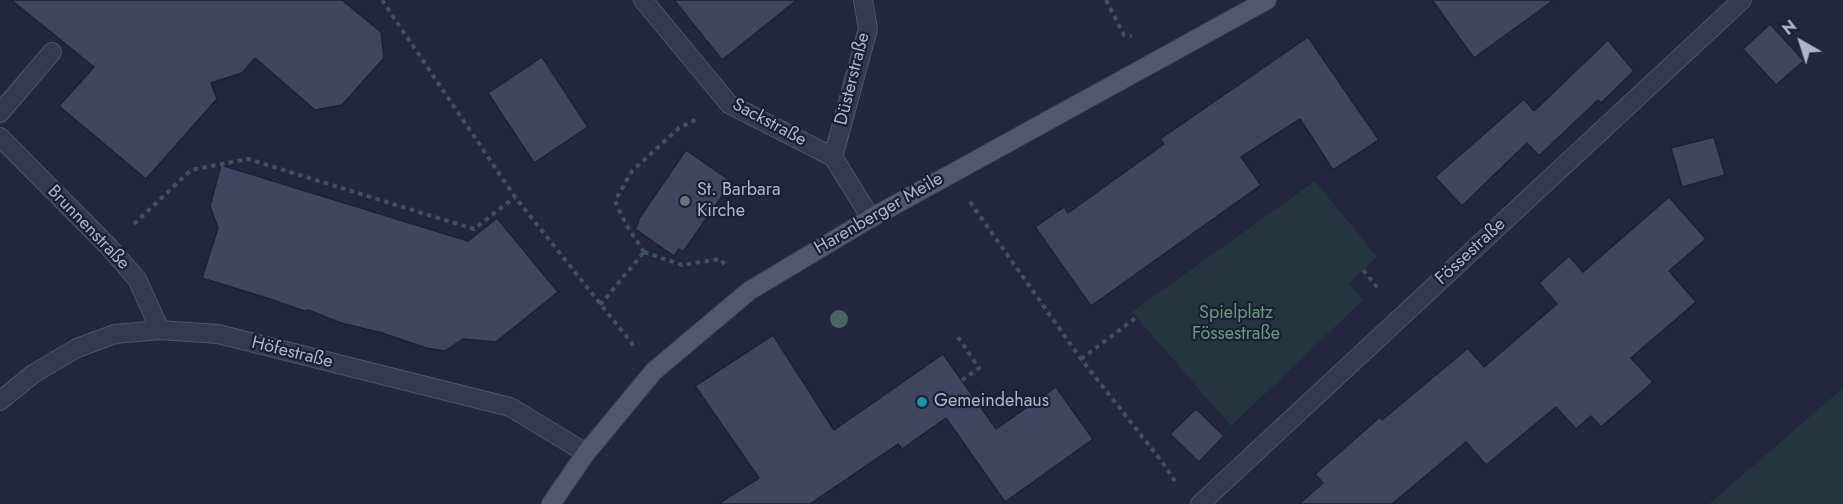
<!DOCTYPE html>
<meta charset="utf-8">
<style>
body{margin:0}
#map{position:relative;width:1843px;height:504px;overflow:hidden;background:#22273e;font-family:Jost,sans-serif}
canvas{display:block}
.north{position:absolute;left:1771px;top:12px;width:60px;height:60px;-webkit-text-stroke:4px #1b1f33;paint-order:stroke;rotate:321deg;font-size:16px;font-weight:700;line-height:24px;text-align:center;color:#b1b5c9}
.north::after{content:'';display:block;margin:auto;width:21px;height:27px;background:#b1b5c9;clip-path:polygon(50% 0,100% 100%,50% 72%,0 100%)}
</style>
<div id="map">
<canvas width="1843" height="504"></canvas>
<div class="north">N</div>
</div>
<script>
const context = document.querySelector('canvas').getContext('2d');
context.lineJoin = 'round';
function fillPath(path, color) { context.fillStyle = color; context.fill(path, 'evenodd'); }
const shape = rows => new Path2D(rows.map(r => 'M' + r).join(''));
function stroke(path, color, width, dash) { context.strokeStyle = color; context.lineWidth = width; context.lineCap = dash ? 'butt' : 'round'; context.setLineDash(dash || []); context.stroke(path); }
function drawText(font, color, halo, rows, align = 'center') {
  context.font = font + ' Jost,sans-serif'; context.lineWidth = 4.5; context.setLineDash([]); context.textBaseline = 'middle'; context.strokeStyle = halo; context.fillStyle = color; for (const [text, x, y, turn = 0] of rows) {
    context.save(); context.translate(x, y); context.rotate((+turn || 0) * Math.PI / 180); context.textAlign = isNaN(turn) ? turn : align; if (halo) context.strokeText(text, 0, 0); context.fillText(text, 0, 0); context.restore();
  }
}
fillPath(shape([
 [1315,181,1377,257,1349,283,1363,300,1231,426,1132,312],
 [1843,388,1843,504,1709,504]
]), '#24353f');
const building = shape([
 [11,0,342,0,381,32,384,58,342,105,315,110,255,58,242,73,211,83,217,99,146,179,59,106,94,67,11,0],
 [674,0,797,0,722,60,674,0],
 [1432,0,1554,0,1474,58,1432,0],
 [1770,24,1804,61,1776,85,1743,49,1770,24],
 [1308,37,1379,140,1333,170,1300,119,1241,157,1261,185,1091,306,1035,227,1064,207,1068,213,1164,144,1160,139,1308,37],
 [1608,40,1634,71,1601,103,1598,100,1539,156,1527,143,1462,206,1435,177,1524,99,1534,111,1608,40],
 [542,57,588,127,534,163,488,93,542,57],
 [1714,137,1725,175,1682,187,1671,148,1714,137],
 [686,150,732,182,683,252,679,249,674,256,635,229,639,221,638,220,686,150],
 [221,165,468,241,497,218,558,292,496,342,463,339,445,351,426,348,382,333,341,323,308,310,304,311,270,299,202,278,218,228,210,206,221,165],
 [1669,197,1706,239,1669,271,1696,302,1631,358,1653,382,1601,427,1591,416,1576,429,1556,407,1486,465,1466,442,1392,504,1299,504,1323,483,1315,474,1380,417,1382,420,1468,348,1484,367,1557,304,1539,283,1569,256,1583,272,1669,197],
 [773,335,834,430,943,354,996,429,1056,387,1093,439,1005,502,946,418,902,449,898,444,810,504,718,504,759,478,695,386,773,335],
 [1196,409,1224,436,1199,462,1170,434,1196,409]
]);
fillPath(building, '#404660');
stroke(building, '#1d2135', 1.5);
const minor = shape([
 [643,0,729,104,833,157,871,218],
 [0,113,52,52],
 [0,137,109,247,137,279,160,330],
 [833,157,868,29,863,0],
 [0,401,33,374,77,348,115,334,160,330,218,334,510,407,586,453],
 [1200,504,1742,0]
]);
const major = shape([
 [551,504,586,453,654,371,749,291,871,218,1267,0]
]);
stroke(minor, '#515569', 20);
stroke(major, '#3f4357', 20);
stroke(shape([
 [382,0,515,197,634,346],
 [1106,0,1124,35,1132,36],
 [970,202,1081,359,1163,463,1176,483],
 [134,224,191,170,248,159,474,229,515,197],
 [644,252,625,223,615,201,632,171,679,128,699,118],
 [644,252,682,265,720,259,727,267],
 [1363,270,1380,291],
 [600,305,644,252],
 [958,337,979,368,961,381],
 [1081,359,1137,317]
]), '#42525c', 4, [4.5, 4.5]);
stroke(minor, '#363a4e', 18);
stroke(major, '#54586e', 18);
context.fillStyle = '#486762';
for (const [x, y] of [
 [839,319]
]) { context.beginPath(); context.arc(x, y, 9, 0, 2 * Math.PI); context.fill(); }
for (const [x, y, r, color] of [
 [685,201,6,"#6b7280"],
 [922,402,6,"#0f9aa8"]
]) { const dot = new Path2D(); dot.arc(x, y, r, 0, 2 * Math.PI); context.fillStyle = color; context.fill(dot); stroke(dot, '#1b1f33', 2); }
drawText('18px', '#b1b5c9', '#1b1f33', [
 ["Düsterstraße",853,79,-76],
 ["Sackstraße",769,123,28],
 ["Harenberger Meile",879,214,-30],
 ["Brunnenstraße",88,228,46],
 ["Fössestraße",1471,252,-43],
 ["Höfestraße",292,353,14]
]);
drawText('18px', '#b1b5c9', '#1b1f33', [
 ["St. Barbara",697,191],
 ["Kirche",697,212],
 ["Gemeindehaus",934,402]
], 'left');
drawText('18px', '#679c80', '#1b1f33', [
 ["Spielplatz",1236,314],
 ["Fössestraße",1236,335]
]);
</script>
